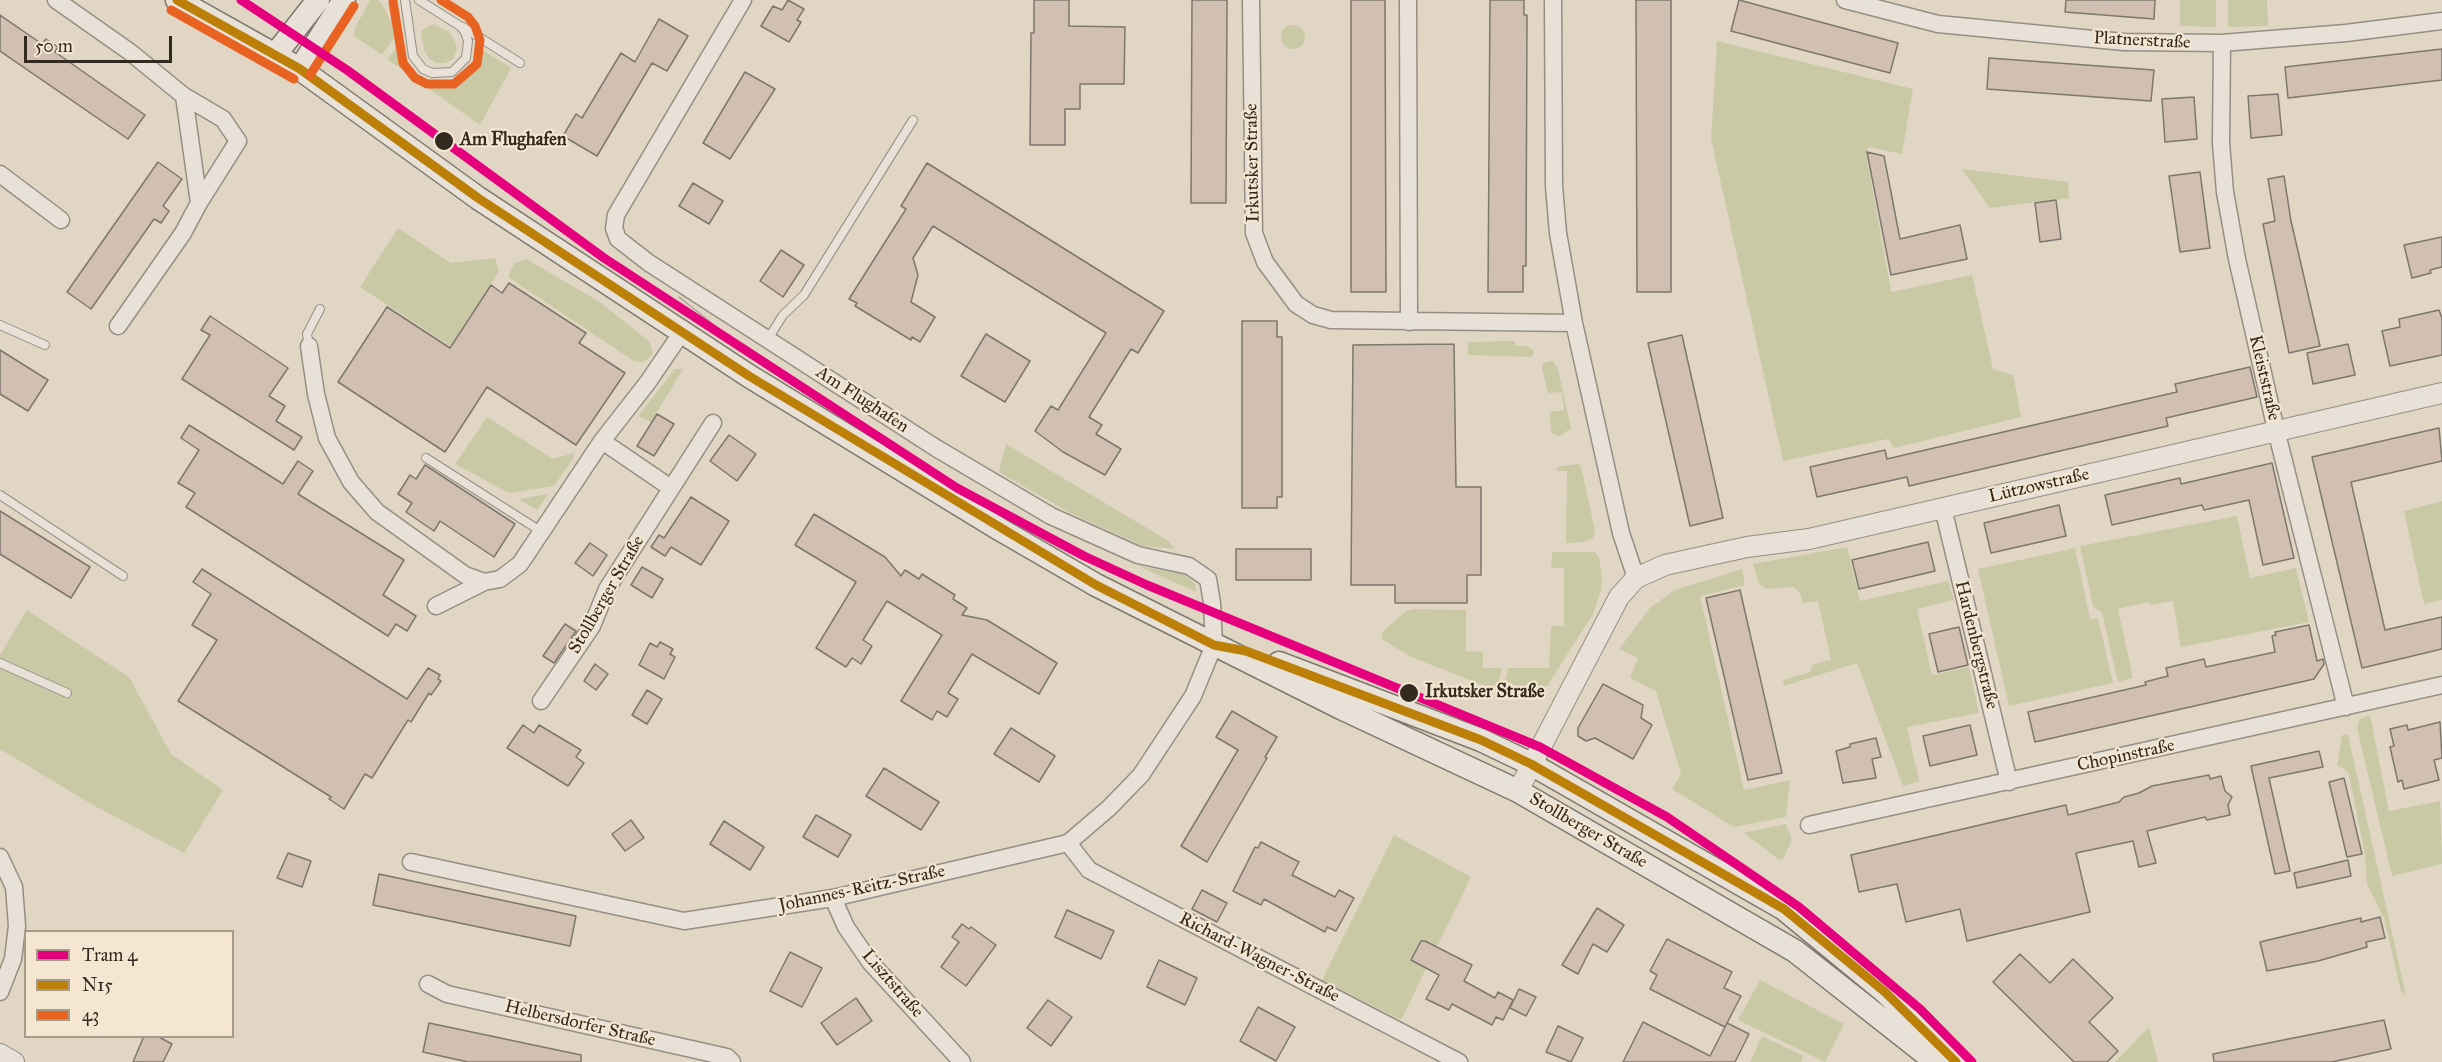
<!DOCTYPE html>
<meta charset="utf-8">
<style>
body{margin:0}
#map{position:relative;width:2442px;height:1062px;overflow:hidden;background:#e1d6c3;font-family:"IM FELL Great Primer",serif}
canvas{display:block}
.legend{position:absolute;left:24px;top:930px;width:210px;height:108px;box-sizing:border-box;background:#f4e6d0;border:2px solid #a69a89;margin:0;padding:8px 10px;list-style:none;font-size:18px;color:#32291f}
.legend li{display:flex;align-items:center;gap:12px;height:30px}
.legend b{width:30px;border:2px solid #a69a89}
.scale{position:absolute;left:24px;top:36px;width:148px;height:27px;box-sizing:border-box;border:3px solid #32291f;border-top:0;padding-left:8px;font-size:18px;line-height:21px;white-space:nowrap;color:#32291f;-webkit-text-stroke:4px #f4e6d0;paint-order:stroke}
</style>
<div id="map">
<canvas width="2442" height="1062"></canvas>
<ul class="legend">
<li><b style="height:8px;background:#e5007d"></b>Tram 4</li>
<li><b style="height:8px;background:#bc8009"></b>N15</li>
<li><b style="height:8px;background:#e86222"></b>43</li>
</ul>
<div class="scale">50 m</div>
</div>
<script>
const context = document.querySelector('canvas').getContext('2d');
context.lineJoin = 'round';
function fillPath(path, color) { context.fillStyle = color; context.fill(path, 'evenodd'); }
const shape = rows => new Path2D(rows.map(r => 'M' + r).join(''));
function stroke(path, color, width, dash) { context.strokeStyle = color; context.lineWidth = width; context.lineCap = dash ? 'butt' : 'round'; context.setLineDash(dash || []); context.stroke(path); }
function drawText(font, color, halo, rows, align = 'center') {
  context.font = font + ' "IM FELL Great Primer",serif'; context.lineWidth = 4.5; context.setLineDash([]); context.textBaseline = 'middle'; context.strokeStyle = halo; context.fillStyle = color; for (const [text, x, y, turn = 0] of rows) {
    context.save(); context.translate(x, y); context.rotate((+turn || 0) * Math.PI / 180); context.textAlign = isNaN(turn) ? turn : align; if (halo) context.strokeText(text, 0, 0); context.fillText(text, 0, 0); context.restore();
  }
}
fillPath(shape([
 [370,0,378,0,382,4,392,23,394,38,382,55,354,36,355,28],
 [2180,0,2216,0,2216,27,2180,26],
 [2228,0,2267,0,2268,26,2228,27],
 [433,24,449,32,455,41,457,50,453,59,445,63,436,63,429,58,424,50,421,31],
 '1281 37a12 12 0 1 1 24 0a12 12 0 1 1-24 0Z',
 [1717,41,1913,89,1902,154,1868,147,1867,158,1891,292,1972,275,1993,369,2013,375,2021,417,1894,448,1888,439,1783,461,1711,139],
 [479,48,511,68,480,125,387,59,396,49,398,60,405,60,419,78,432,84,448,85,471,72,477,62],
 [1962,169,2068,182,2069,198,1990,208],
 [398,228,451,263,495,258,499,271,450,346,360,287],
 [526,259,600,302,650,342,653,354,644,362,634,361,508,277,514,263],
 [1515,341,1515,346,1527,346,1534,351,1533,354,1531,357,1468,355,1468,342],
 [1553,361,1558,369,1571,428,1560,436,1551,433,1550,412,1564,410,1562,392,1548,393,1542,368,1543,363],
 [675,369,683,369,651,422,638,416],
 [487,417,553,459,574,453,574,457,554,486,509,493,455,464],
 [1006,444,1167,540,1175,549,1143,546,1070,513,999,472],
 [1577,464,1581,466,1595,531,1593,538,1585,542,1566,543,1567,471,1557,471,1557,467],
 [548,494,537,510,518,499],
 [2442,501,2442,600,2424,604,2404,511],
 [2237,516,2250,578,2296,568,2309,622,2181,647,2173,601,2150,605,2148,602,2118,609,2133,678,2118,682,2102,613,2093,606,2080,546],
 [1847,547,1860,601,1948,581,1954,600,1917,609,1932,675,1969,667,1979,713,1907,727,1919,781,1903,786,1857,663,1784,686,1783,680,1810,672,1813,664,1831,660,1818,601,1803,603,1800,593,1793,587,1766,589,1759,584,1753,564],
 [2075,548,2090,619,2098,618,2113,683,2009,706,1978,569],
 [1554,552,1595,552,1599,557,1602,578,1601,590,1593,614,1547,686,1522,698,1508,696,1503,689,1508,668,1549,668,1551,626,1564,626,1564,568,1551,568,1552,553],
 [1138,566,1184,574,1195,584,1196,592],
 [1742,569,1745,585,1700,596,1744,790,1790,780,1786,817,1734,827,1672,789,1681,774,1656,691,1630,678,1638,658,1619,649,1650,608,1675,590],
 [1413,609,1466,610,1466,651,1483,652,1483,668,1502,668,1496,690,1411,657,1382,639,1382,632,1406,611],
 [27,610,129,677,171,754,223,790,184,853,91,804,0,749,0,655],
 [2370,715,2389,811,2440,801,2442,864,2392,876,2357,728,2360,719],
 [2342,735,2348,735,2406,996,2401,991,2384,918,2367,885,2365,854,2348,772,2337,765],
 [1786,824,1792,840,1783,859,1779,860,1744,833],
 [1394,835,1471,877,1401,1020,1322,980],
 [1760,980,1844,1024,1825,1062,1738,1020],
 [2149,1027,2158,1062,2115,1062],
 [1762,1036,1803,1056,1801,1062,1750,1062]
]), '#cac9a6');
const building = shape([
 [788,0,804,9,797,20,801,22,789,42,761,26,773,6,782,10,788,0],
 [1034,0,1069,0,1069,26,1125,27,1124,84,1080,84,1080,109,1065,109,1065,145,1030,145,1031,33,1034,33,1034,0],
 [1192,0,1227,0,1226,203,1191,203,1192,0],
 [1351,0,1385,0,1386,292,1351,292,1351,0],
 [1490,0,1524,0,1524,15,1527,15,1526,266,1523,266,1523,292,1488,292,1490,0],
 [1636,0,1671,0,1671,292,1637,292,1636,0],
 [1739,0,1898,43,1890,73,1731,31,1739,0],
 [2066,0,2155,0,2154,19,2065,12,2066,0],
 [0,15,42,44,46,39,58,47,55,52,145,115,128,139,0,51,0,15],
 [659,19,688,36,667,71,652,63,597,156,563,136,576,114,582,118,621,53,635,62,659,19],
 [2442,49,2442,80,2288,98,2285,67,2442,49],
 [1989,58,2154,70,2151,101,1987,89,1989,58],
 [745,72,775,89,730,159,703,143,745,72],
 [2278,94,2282,135,2251,138,2248,96,2278,94],
 [2194,97,2197,139,2165,142,2162,99,2194,97],
 [1867,152,1884,156,1900,239,1960,225,1967,259,1891,275,1867,152],
 [158,162,182,179,163,206,169,211,161,223,154,219,91,309,67,292,158,162],
 [927,163,1164,311,1138,353,1131,349,1089,417,1102,425,1096,434,1121,449,1105,475,1063,452,1035,431,1051,406,1058,410,1106,333,933,226,913,258,918,275,911,302,935,317,920,342,912,337,911,340,855,306,857,303,849,299,906,209,901,206,927,163],
 [2200,172,2210,248,2180,252,2169,176,2200,172],
 [2284,176,2291,221,2320,346,2289,353,2263,224,2275,221,2268,179,2284,176],
 [693,183,723,201,709,224,679,206,693,183],
 [2056,200,2061,239,2040,242,2035,203,2056,200],
 [2442,237,2442,267,2430,270,2431,273,2412,278,2404,245,2442,237],
 [781,250,804,265,783,297,760,281,781,250],
 [509,283,586,333,579,343,625,373,576,445,487,387,445,452,338,382,387,307,450,348,491,285,502,293,509,283],
 [2439,310,2442,318,2442,355,2390,366,2382,331,2400,327,2399,319,2439,310],
 [210,316,288,368,269,396,285,406,276,421,302,437,294,450,182,379,210,335,201,330,210,316],
 [1242,321,1277,321,1277,337,1282,337,1282,497,1277,497,1277,508,1242,508,1242,321],
 [986,334,1030,361,1005,402,961,376,986,334],
 [1682,335,1723,518,1690,526,1648,343,1682,335],
 [1454,344,1456,487,1481,487,1481,575,1467,575,1467,603,1395,603,1395,585,1351,585,1353,345,1454,344],
 [2348,344,2355,375,2313,384,2307,353,2348,344],
 [0,350,48,380,28,411,0,394,0,350],
 [2250,367,2257,397,2166,418,2168,426,1909,486,1907,477,1817,497,1810,467,1885,450,1887,459,1921,451,2177,392,2175,384,2250,367],
 [657,414,674,424,654,456,637,446,657,414],
 [189,425,283,484,298,461,313,471,298,494,404,560,383,595,416,616,407,631,396,624,388,636,186,507,195,493,178,483,199,450,181,438,189,425],
 [2439,428,2442,461,2351,482,2385,630,2442,617,2442,649,2362,668,2312,457,2439,428],
 [729,435,756,454,737,481,710,461,729,435],
 [2272,463,2294,558,2263,565,2249,500,2204,510,2202,505,2112,525,2105,495,2180,478,2181,484,2272,463],
 [425,465,515,524,494,557,440,521,434,531,406,512,412,503,398,494,410,475,416,479,425,465],
 [691,497,729,521,701,565,671,547,665,556,651,547,659,535,664,538,691,497],
 [2059,505,2066,536,1991,553,1984,523,2059,505],
 [0,511,90,567,71,598,0,554,0,511],
 [814,514,885,557,901,576,905,570,919,579,922,574,955,595,953,599,967,608,962,615,987,620,1057,663,1039,694,972,654,948,693,958,699,947,717,937,711,932,720,901,701,942,635,887,601,863,640,872,646,861,664,852,658,846,667,816,648,856,582,795,545,814,514],
 [1928,542,1935,571,1859,589,1852,560,1928,542],
 [590,543,607,555,593,576,575,563,590,543],
 [1236,549,1311,549,1311,580,1236,580,1236,549],
 [642,567,663,579,652,598,631,585,642,567],
 [202,569,407,699,428,668,440,675,438,679,441,681,431,695,429,693,411,722,408,720,372,778,365,774,344,809,329,799,331,797,178,701,217,640,192,625,211,594,193,582,202,569],
 [1740,590,1782,773,1748,780,1706,598,1740,590],
 [565,624,576,631,554,663,543,656,565,624],
 [2309,625,2317,661,2323,659,2324,664,2314,679,2035,742,2028,712,2146,685,2145,682,2168,676,2166,668,2204,659,2206,667,2275,652,2272,636,2276,635,2275,632,2309,625],
 [1959,627,1968,665,1938,672,1929,634,1959,627],
 [660,642,673,649,670,654,675,657,664,679,639,665,650,643,657,647,660,642],
 [595,664,608,674,596,690,584,681,595,664],
 [1603,684,1643,705,1641,718,1652,725,1633,759,1595,738,1586,741,1578,736,1578,728,1603,684],
 [647,690,662,699,647,724,632,715,647,690],
 [1232,711,1277,737,1265,757,1267,758,1207,862,1181,846,1238,750,1216,737,1232,711],
 [2440,722,2442,758,2434,760,2439,780,2404,789,2402,780,2398,782,2390,747,2394,746,2390,729,2407,725,2408,730,2440,722],
 [523,725,534,733,539,725,581,750,576,757,584,763,568,786,507,748,523,725],
 [1970,725,1977,755,1930,766,1923,736,1970,725],
 [1011,728,1055,756,1039,782,994,754,1011,728],
 [1876,738,1881,757,1872,759,1876,778,1843,783,1836,751,1850,747,1850,744,1876,738],
 [2319,751,2323,767,2269,778,2290,871,2275,874,2251,766,2319,751],
 [884,768,939,802,921,830,866,796,884,768],
 [2209,775,2210,779,2221,776,2225,791,2232,797,2228,805,2230,815,2207,820,2205,817,2147,831,2156,863,2139,867,2133,841,2076,853,2090,912,1967,941,1960,909,1906,922,1897,884,1859,892,1851,855,2066,805,2068,815,2119,802,2124,797,2139,793,2152,786,2209,775],
 [2344,778,2362,854,2347,857,2329,782,2344,778],
 [816,815,851,835,838,857,803,837,816,815],
 [631,820,644,838,625,851,612,834,631,820],
 [724,821,764,847,750,870,710,844,724,821],
 [1261,842,1299,862,1292,875,1335,897,1339,890,1354,898,1336,931,1327,927,1325,932,1264,899,1261,905,1233,891,1255,847,1258,848,1261,842],
 [288,853,311,861,302,887,277,878,288,853],
 [2348,860,2351,876,2297,888,2294,873,2348,860],
 [379,874,576,916,570,946,373,905,379,874],
 [1202,890,1227,903,1217,922,1192,909,1202,890],
 [1597,908,1624,925,1607,952,1593,944,1578,974,1562,965,1597,908],
 [1067,910,1114,931,1101,959,1055,937,1067,910],
 [2380,917,2385,938,2366,942,2367,947,2318,961,2267,971,2260,942,2361,918,2361,922,2380,917],
 [962,924,969,929,971,927,996,945,966,986,941,967,959,942,952,937,962,924],
 [1667,939,1732,972,1724,988,1741,996,1725,1027,1650,989,1657,975,1650,971,1667,939],
 [1421,941,1425,941,1472,965,1464,981,1495,998,1498,992,1513,1000,1503,1020,1496,1017,1492,1025,1452,1004,1449,1010,1426,999,1439,975,1411,960,1421,941],
 [790,952,822,968,802,1007,770,991,790,952],
 [2020,954,2050,983,2073,959,2113,998,2089,1022,2118,1051,2107,1062,2074,1062,1993,982,2020,954],
 [1159,960,1197,978,1185,1005,1147,987,1159,960],
 [1519,989,1536,997,1526,1016,1510,1008,1519,989],
 [856,998,872,1021,837,1045,821,1023,856,998],
 [1048,1000,1072,1017,1051,1046,1027,1028,1048,1000],
 [1258,1007,1295,1027,1276,1061,1240,1041,1258,1007],
 [2384,1020,2391,1049,2332,1062,2214,1062,2213,1054,2384,1020],
 [1643,1022,1710,1056,1727,1023,1749,1034,1735,1062,1623,1062,1643,1022],
 [429,1023,581,1055,581,1062,468,1062,423,1052,429,1023],
 [1558,1026,1583,1038,1571,1062,1546,1052,1558,1026],
 [144,1036,157,1036,172,1044,163,1062,133,1062,144,1036]
]);
fillPath(building, '#d1bfb2');
stroke(building, '#7d776c', 1.5);
const service = shape([
 [405,0,413,56,423,69,432,73,452,72,466,58,468,41,465,32,460,26,419,0],
 [463,27,520,63],
 [0,325,45,345],
 [768,339,783,315,804,295,913,120],
 [309,346,307,334,320,309],
 [426,458,542,532],
 [0,495,123,576],
 [0,663,67,693]
]);
const minor = shape([
 [56,0,130,52,184,96,199,203,183,233,118,326],
 [1251,0,1254,233,1265,262,1296,304,1313,315,1331,320,1574,323],
 [1408,0,1409,322],
 [1553,0,1554,186,1558,233,1574,323,1621,533,1636,578],
 [1845,0,1938,24,2124,42,2222,43,2346,33,2442,21],
 [2222,43,2221,143,2225,192,2237,259,2276,430,2346,707],
 [184,96,223,119,238,141,199,203],
 [0,174,61,220],
 [309,346,316,394,327,438,351,482,377,512,465,575,484,582],
 [602,441,671,488],
 [1943,508,2009,782],
 [436,606,484,582,500,579,520,564,602,441,648,382,682,332],
 [541,701,592,626,607,589,713,423],
 [1809,825,2442,685],
 [1068,843,1089,870,1459,1062],
 [0,857,14,887,17,926,13,959,0,992],
 [411,862,684,921,833,898,1068,843,1109,808,1141,775,1193,696,1214,645,1212,603,1208,579,1189,566,1138,555,1051,516,936,448,649,263,618,239,614,228,616,215,743,0],
 [833,898,846,927,870,962,962,1062],
 [428,984,447,994,727,1057,732,1062]
]);
const tertiary = shape([
 [1518,791,1619,597,1636,578,1665,565,1747,547,1809,539,2442,393],
 [0,1054,14,1062]
]);
const secondary = shape([
 [177,0,300,69,478,198,749,376,1001,530,1096,585,1341,708,1518,791,1795,951,1936,1062],
 [275,55,318,0],
 [300,69,344,0],
 [1279,663,1481,740,1531,764,1784,909,1885,992,1956,1062]
]);
stroke(service, '#968e83', 10);
stroke(minor, '#968e83', 19);
stroke(tertiary, '#968e83', 22);
stroke(secondary, '#7d776c', 25);
stroke(service, '#e7e1d8', 8);
stroke(minor, '#e7e1d8', 16);
stroke(tertiary, '#e7e1d8', 20);
stroke(secondary, '#e7e1d8', 22);
stroke(shape([
 [679,297,754,357]
]), '#a7a199', 1.5);
stroke(shape([
 [177,0,300,69,478,198,749,376,1096,585,1214,645,1246,651,1481,740,1531,764,1784,909,1885,992,1956,1062]
]), '#bc8009', 9);
stroke(shape([
 [393,2,403,63,415,78,427,84,454,84,477,64,480,40,475,26,468,17,441,0],
 [171,10,294,79],
 [310,75,354,6]
]), '#e86222', 9);
stroke(shape([
 [241,0,347,70,604,258,957,488,1084,556,1147,585,1540,747,1667,817,1799,907,1920,1009,1972,1062]
]), '#e5007d', 9);
for (const [x, y, r, color] of [
 [444,141,10,"#32291f"],
 [1409,693,10,"#32291f"]
]) { const dot = new Path2D(); dot.arc(x, y, r, 0, 2 * Math.PI); context.fillStyle = color; context.fill(dot); stroke(dot, '#f4e6d0', 2); }
drawText('18px', '#32291f', '#f4e6d0', [
 ["Platnerstraße",2142,41,3],
 ["Irkutsker Straße",1253,163,-91],
 ["Kleiststraße",2264,378,77],
 ["Am Flughafen",862,400,33],
 ["Lützowstraße",2039,486,-13],
 ["Stollberger Straße",607,595,-60],
 ["Hardenbergstraße",1976,645,76],
 ["Chopinstraße",2126,756,-12],
 ["Stollberger Straße",1588,831,30],
 ["Johannes-Reitz-Straße",862,889,-12],
 ["Richard-Wagner-Straße",1259,958,27],
 ["Lisztstraße",892,984,49],
 ["Helbersdorfer Straße",580,1024,13]
]);
drawText('bold 18px', '#32291f', '#f4e6d0', [
 ["Am Flughafen",460,141],
 ["Irkutsker Straße",1425,693]
], 'left');
</script>
